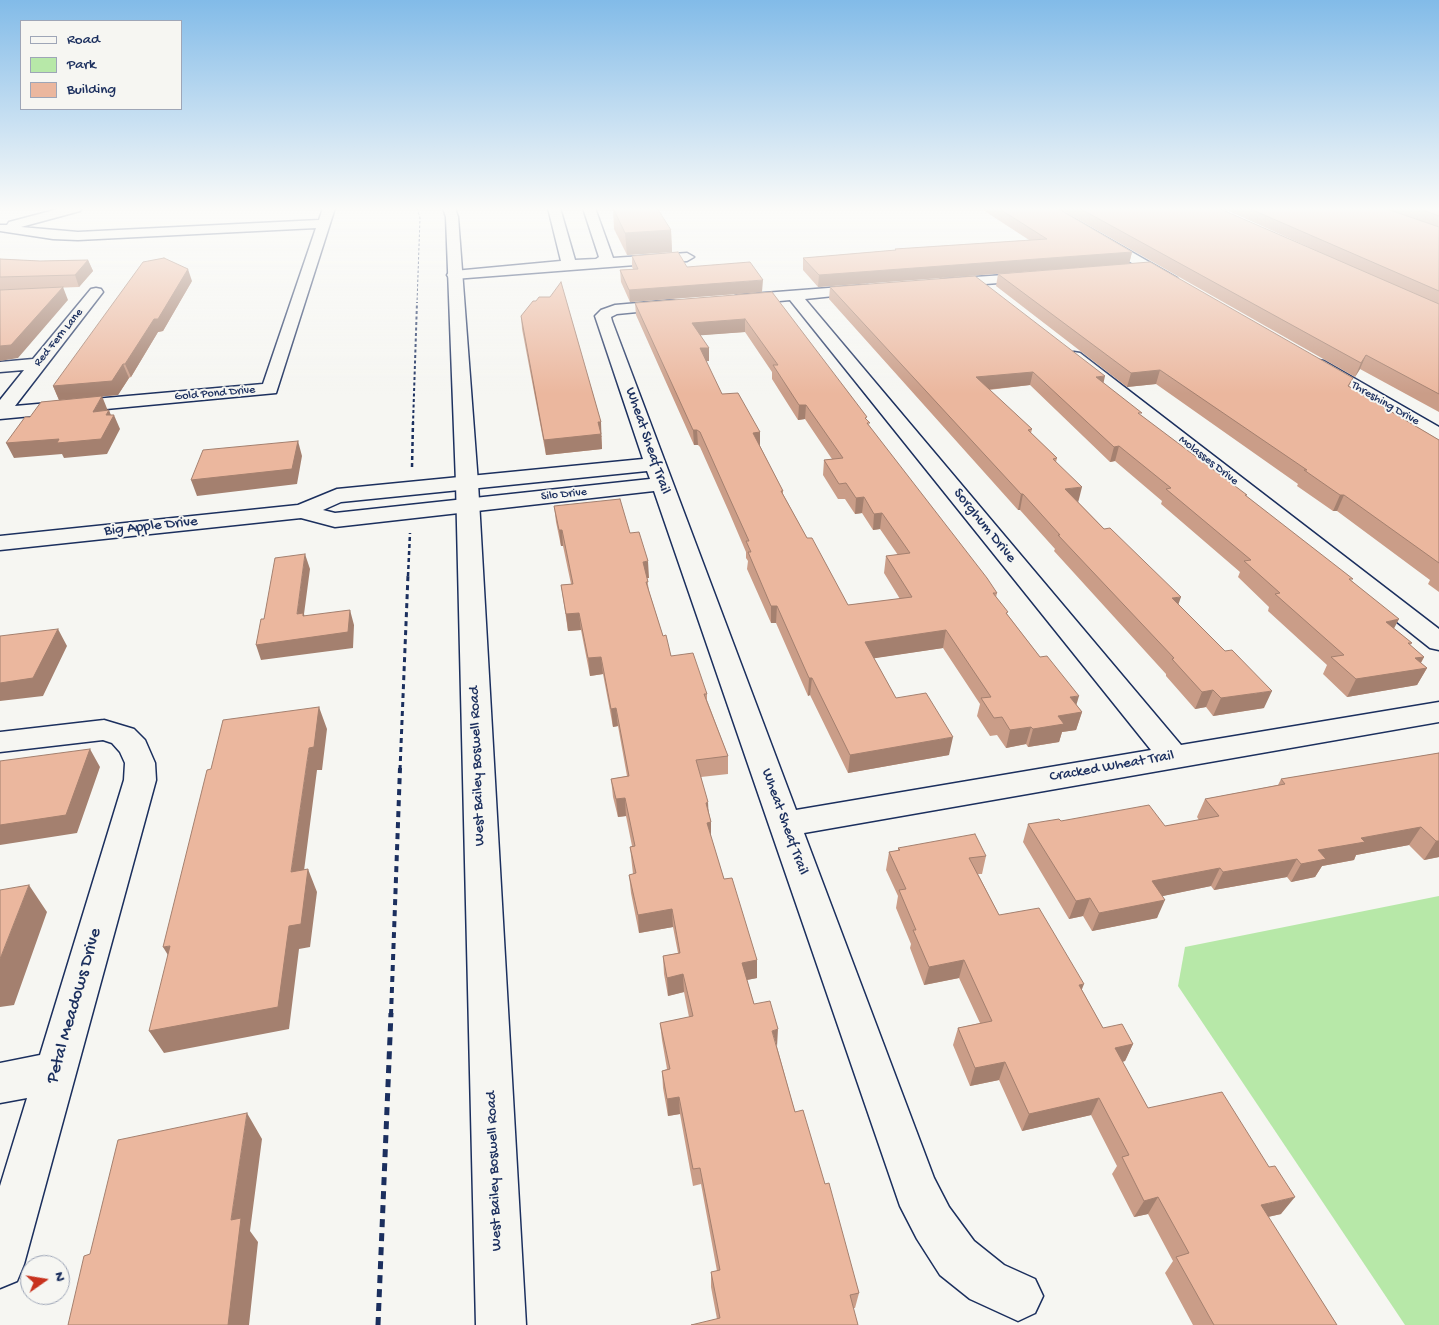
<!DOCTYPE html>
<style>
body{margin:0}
#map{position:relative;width:1439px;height:1325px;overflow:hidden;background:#f6f6f2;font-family:"Gochi Hand",sans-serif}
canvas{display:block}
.legend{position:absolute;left:20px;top:20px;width:162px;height:90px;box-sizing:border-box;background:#f6f6f2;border:1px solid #9ea6b7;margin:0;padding:6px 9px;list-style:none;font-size:15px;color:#1b2f5e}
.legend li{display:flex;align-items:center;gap:10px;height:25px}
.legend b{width:25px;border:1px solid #9ea6b7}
.north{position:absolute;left:20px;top:1255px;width:50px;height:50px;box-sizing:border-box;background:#f6f6f2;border:1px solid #9ea6b7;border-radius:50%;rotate:77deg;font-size:14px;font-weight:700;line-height:20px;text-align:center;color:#1b2f5e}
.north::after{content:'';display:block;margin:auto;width:18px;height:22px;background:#c8321e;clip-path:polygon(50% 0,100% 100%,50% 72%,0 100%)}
</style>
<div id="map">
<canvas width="1439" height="1325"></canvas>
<ul class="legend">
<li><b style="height:6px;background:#f6f6f2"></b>Road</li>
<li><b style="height:14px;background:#b7e8a8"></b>Park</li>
<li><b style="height:14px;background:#ebb79e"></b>Building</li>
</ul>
<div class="north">N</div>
</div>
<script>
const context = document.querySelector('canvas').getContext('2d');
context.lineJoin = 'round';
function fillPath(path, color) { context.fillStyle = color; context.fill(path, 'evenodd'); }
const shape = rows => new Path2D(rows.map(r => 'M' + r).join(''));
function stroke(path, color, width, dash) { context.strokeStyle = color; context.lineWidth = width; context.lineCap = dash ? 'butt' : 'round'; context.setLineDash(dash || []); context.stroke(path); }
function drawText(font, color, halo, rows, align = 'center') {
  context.font = font + ' "Gochi Hand",sans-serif'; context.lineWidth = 4; context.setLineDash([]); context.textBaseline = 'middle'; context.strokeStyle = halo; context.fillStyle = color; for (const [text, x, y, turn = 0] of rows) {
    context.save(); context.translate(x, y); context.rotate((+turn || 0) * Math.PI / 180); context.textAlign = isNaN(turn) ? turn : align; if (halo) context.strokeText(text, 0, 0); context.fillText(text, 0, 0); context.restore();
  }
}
fillPath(shape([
 [1439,896,1439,1325,1405,1325,1178,986,1185,947]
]), '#b7e8a8');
const minor = shape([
 [62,208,82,208,80,211,21,227,78,232,319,220,323,208,335,208,276,393,0,419,0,400,24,370,0,372,0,362,33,359,91,289,96,288,101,289,103,292,15,406,263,384,316,228,78,240,53,239,0,231,0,225,7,225,9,222,62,208],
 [548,208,560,208,575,260,596,259,599,257,583,208,595,208,613,258,687,253,694,257,687,261,454,279,449,278,447,275,449,272,454,271,561,261,548,208],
 [1040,208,1055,208,1177,278,1179,281,1177,284,1167,284,1040,208],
 [1034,273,1039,274,1041,277,1039,280,945,287,940,286,938,283,940,280,945,279,1034,273],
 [867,285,872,286,874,289,872,292,805,299,1181,745,1439,702,1439,722,804,833,934,1178,949,1207,974,1241,1004,1265,1035,1279,1043,1296,1035,1313,1018,1321,970,1299,940,1275,917,1239,900,1206,654,491,335,527,301,518,0,550,0,536,298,505,337,489,643,459,595,316,601,310,615,305,673,300,678,302,681,305,678,308,617,314,611,317,612,321,796,810,1151,750,790,300,738,305,733,303,730,300,733,297,738,295,867,285],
 [647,471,650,479,335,513,323,510,341,502,647,471],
 [1074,352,1080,353,1439,629,1439,650,1430,648,1068,361,1065,357,1068,353,1074,352],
 [1318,360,1324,361,1439,427,1439,441,1432,439,1312,369,1309,365,1312,361,1318,360],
 [104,720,134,729,145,740,155,763,156,780,24,1264,17,1281,0,1288,0,1186,27,1098,0,1103,0,1063,40,1055,124,780,125,763,120,752,112,743,103,740,0,752,0,732,104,720]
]);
const major = shape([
 [443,208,455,208,458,217,478,483,526,1325,476,1325,456,483,446,217,443,208]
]);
stroke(minor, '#1b2f5e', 3);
stroke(major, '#1b2f5e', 3);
stroke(shape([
 [417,208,420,218,417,303]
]), '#1b2f5e', 1, [2.5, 2]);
stroke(shape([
 [413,424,417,302]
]), '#1b2f5e', 2, [3, 2.5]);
stroke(shape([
 [412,467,413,422],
 [408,576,410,533]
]), '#1b2f5e', 2.5, [4, 3]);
stroke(shape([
 [400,770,408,575]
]), '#1b2f5e', 3, [5, 4]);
stroke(shape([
 [391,1015,400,768]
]), '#1b2f5e', 4, [6, 5]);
stroke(shape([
 [378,1325,391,1013]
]), '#1b2f5e', 5, [8, 6]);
fillPath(minor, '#f6f6f2');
fillPath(major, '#f6f6f2');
fillPath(shape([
 [613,208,671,230,672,252,627,255,614,229],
 [980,208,1057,208,1132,252,1129,264,818,287,803,270,803,258,895,250,895,249,1029,240],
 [1058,208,1218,208,1324,254,1222,208,1439,208,1439,412,1360,369,1355,377],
 [632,256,687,267,762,292,630,302,621,282,620,270,633,269,632,267],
 [0,259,40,261,88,260,93,271,79,287,0,290],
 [998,274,1353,378,1349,386,1439,440,1439,592,1428,584,1430,580,1337,511,1333,511,1297,486,1298,484,1156,384,1127,387,996,286],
 [192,281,163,331,158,332,131,377,129,378,118,395,59,400,53,386],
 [830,287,1103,383,1141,416,1247,497,1352,581,1394,629,1412,643,1410,645,1424,657,1421,663,1427,668,1417,685,1347,697,1323,674,1327,665,1268,611,1269,607,1238,577,1240,572,1161,504,1162,501,1115,461,1110,462,1030,385,989,390,1032,429,1031,433,1057,458,1056,462,1078,502,1178,604,1264,708,1213,716,1206,707,1195,709,1166,676,1166,674,1054,551,1055,549,1020,510,1018,510,829,299],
 [772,292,867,420,869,426,997,593,996,597,1007,614,1082,712,1076,730,1062,732,1059,742,1028,747,1026,744,1006,748,997,735,990,736,977,716,980,704,943,648,874,658,896,698,949,755,848,773,810,695,808,696,776,623,771,623,747,569,748,561,746,558,746,552,729,512,700,447,698,445,694,445,636,315,635,303],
 [745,332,772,372,772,379,798,420,805,419,832,459,824,460,823,475,838,499,845,499,855,514,862,513,873,530,880,529,898,555,886,556,884,573,900,599,848,605,807,538,783,494,783,491,760,446,760,432,722,394,706,361,709,361,700,335],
 [521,316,602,437,601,437,602,449,546,455,522,329],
 [554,506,630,533,649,578,647,578,649,591,663,636,671,656,707,694,707,700,728,756,728,774,701,777,711,822,711,838,724,879,757,960,757,978,747,980,754,1004,777,1047,795,1112,825,1184,859,1293,855,1308,717,1319,711,1287,711,1272,717,1271,701,1184,693,1186,680,1114,668,1116,663,1088,662,1071,667,1069,662,1040,660,1023,689,1017,684,992,668,996,664,974,663,956,678,953,673,927,639,933,631,893,629,875,633,874,630,847,632,846,626,816,618,817,613,797,611,779,627,776,618,726,613,727,603,674,590,676,581,630,568,631,561,585,571,584,563,546,561,546,556,522],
 [1439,753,1439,857,1424,860,1409,845,1356,855,1354,860,1322,866,1315,877,1291,882,1287,877,1214,890,1211,886,1162,896,1157,918,1092,931,1083,916,1069,919,1023,842,1028,824,1061,821,1165,826,1199,820,1197,817,1205,799,1278,785,1281,779],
 [898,848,986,856,982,874,978,874,999,915,1082,990,1103,1028,1133,1044,1125,1061,1122,1062,1148,1108,1281,1214,1268,1217,1337,1325,1193,1325,1165,1273,1173,1261,1148,1214,1134,1217,1112,1174,1117,1166,1091,1115,1022,1131,999,1080,970,1086,953,1045,958,1028,980,1023,959,978,924,985,910,948,911,944,896,908,898,896,886,870,889,852,898,851]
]), '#ca9d88');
fillPath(shape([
 [671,230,672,252,627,255,625,233],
 [1132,252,1129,264,818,287,819,275],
 [88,260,93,271,79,287,75,275],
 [188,269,192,281,163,331,158,332,131,377,125,364,154,319],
 [763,280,762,292,630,302,629,290],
 [63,287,68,300,18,358,0,361,0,346],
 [745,319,745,332,692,336,692,323],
 [700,348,709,348,709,361,700,362],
 [1366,355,1360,369,1355,377,1361,363],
 [123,364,129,378,118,395,59,400,53,386],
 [1160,370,1156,384,1127,387,1131,373],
 [1033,372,1030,385,974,391,976,377],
 [1105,376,1102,390,1096,377],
 [102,396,108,411,93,412],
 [799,405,806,405,805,419,798,420],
 [109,410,112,418,114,415,120,429,107,454,64,458,62,454,14,458,6,443,106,415],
 [598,422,601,422,602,449,546,455,544,440],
 [693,430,697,430,698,445,694,445],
 [760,432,760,447,753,433],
 [298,441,302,456,297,484,197,496,191,480],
 [1119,446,1115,461,1110,462,1114,447],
 [1082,487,1078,503,1065,489],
 [1021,494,1023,494,1020,510,1018,510],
 [1340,495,1344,495,1337,511,1333,511],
 [864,497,862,513,855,514,856,498],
 [882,513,880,529,873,530,874,514],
 [559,530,562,530,563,546,561,546],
 [305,554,310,569,304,614,308,628,297,614],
 [648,561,649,578,644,578,643,562],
 [1181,597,1175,614,1172,598],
 [771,606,777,606,776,623,771,623],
 [350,610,354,625,353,648,261,660,256,645],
 [579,613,581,630,568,631,566,614],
 [1399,619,1390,636,1386,622],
 [58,629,67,646,43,696,0,701,0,683],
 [946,630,943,648,863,660,865,642],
 [601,657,603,674,590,676,588,658],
 [1424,657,1417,669,1427,668,1417,685,1347,697,1356,679,1415,658],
 [809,678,812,678,810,695,808,696],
 [1213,690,1206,707,1195,709,1202,692],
 [1272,691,1264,708,1213,716,1221,698],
 [1079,696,1074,713,1070,697],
 [319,707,327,729,322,770,317,770,301,894,291,872,309,748],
 [616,708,618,726,613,727,611,709],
 [1082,712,1076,730,1062,732,1059,742,1028,747,1033,729,1058,716],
 [1031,727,1026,744,1006,748,1010,730],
 [953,737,949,755,848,773,850,755],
 [90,749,100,767,77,833,0,845,0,825],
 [625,798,626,816,618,817,616,799],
 [708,802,709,821,706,803],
 [711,822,711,840,707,823],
 [1421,827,1409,845,1356,855,1354,860,1322,866,1315,877,1291,882,1301,864,1318,850,1361,838],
 [1436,841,1439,841,1439,857,1424,860],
 [1297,859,1287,877,1214,890,1223,872],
 [1220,868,1211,886,1144,900,1152,881],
 [308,869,317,892,310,947,299,949,289,1029,164,1053,149,1031,289,926],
 [29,885,47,912,14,1005,0,1007,0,959],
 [1090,898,1083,916,1069,919,1076,901],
 [1165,900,1157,918,1092,931,1099,913],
 [672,909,673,927,639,933,638,915],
 [170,946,177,970,163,947],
 [757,960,757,978,741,981,742,963],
 [964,960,959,978,924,985,929,967],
 [683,974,684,992,668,996,667,978],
 [1084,984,1077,1002,1079,985],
 [778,1029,777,1047,772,1031],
 [1133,1044,1125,1061,1106,1066,1115,1048],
 [1005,1062,999,1080,970,1086,975,1068],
 [679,1097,680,1114,668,1116,667,1099],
 [1099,1098,1091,1115,1022,1131,1029,1114],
 [247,1113,262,1139,250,1231,258,1242,249,1325,228,1325,231,1220],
 [1158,1197,1148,1214,1134,1217,1144,1201],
 [1295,1197,1281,1214,1249,1221,1261,1205]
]), '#a4806f');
const building = shape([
 [613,208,657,208,671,230,625,233,613,208],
 [998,208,1057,208,1132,252,819,275,803,258,896,250,895,249,1047,239,998,208],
 [1079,208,1218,208,1439,304,1439,394,1366,355,1361,363,1079,208],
 [1248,208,1384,208,1439,227,1439,291,1248,208],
 [1418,208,1439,208,1439,216,1418,208],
 [678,252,687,267,750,262,763,280,629,290,620,270,638,269,632,256,678,252],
 [164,258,188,269,158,319,154,319,125,364,123,364,112,381,53,386,143,262,164,258],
 [0,259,40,261,88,260,75,275,0,277,0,259],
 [1150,262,1353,378,1348,386,1439,440,1439,563,1344,495,1340,495,1304,470,1307,470,1160,370,1131,373,998,274,1150,262],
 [975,276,1105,376,1096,377,1142,413,1138,413,1247,495,1245,495,1353,579,1349,579,1399,619,1386,622,1412,643,1408,643,1424,657,1415,658,1427,668,1356,679,1331,657,1344,655,1275,594,1280,593,1244,561,1251,560,1166,489,1171,488,1119,446,1114,447,1033,372,976,377,1032,429,1028,430,1057,458,1053,459,1082,487,1065,489,1104,529,1110,528,1181,597,1172,598,1225,651,1232,650,1272,691,1221,698,1213,690,1202,692,1172,659,1174,658,1058,535,1060,535,1023,494,1021,494,830,287,975,276],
 [561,282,601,422,598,422,601,434,544,440,521,316,533,301,536,301,539,297,550,297,561,282],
 [63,287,11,345,0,346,0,290,63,287],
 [772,292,867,417,865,418,870,423,867,423,987,578,997,593,993,593,1008,612,1006,613,1040,657,1047,656,1079,696,1070,697,1082,712,1058,716,1064,724,1033,729,1031,727,1010,730,1002,717,994,718,981,698,991,697,946,630,865,642,896,698,926,693,953,737,850,755,812,678,809,678,777,606,771,606,748,552,751,552,746,541,749,541,729,497,700,432,697,430,693,430,635,303,772,292],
 [745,319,778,365,773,365,799,405,806,405,843,458,824,460,839,484,846,483,856,498,864,497,874,514,882,513,910,553,886,556,912,597,848,605,812,538,807,538,781,491,783,491,753,433,760,432,738,393,722,394,700,348,709,348,692,323,745,319],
 [102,396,93,412,109,410,106,415,114,415,101,439,57,443,59,439,6,443,25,417,30,417,41,402,102,396],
 [298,441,292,469,191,480,203,450,298,441],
 [620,499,630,533,639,532,648,561,643,562,648,582,646,582,663,636,666,635,671,656,693,653,707,694,704,694,728,756,696,760,708,802,706,803,711,822,707,823,724,879,732,878,757,960,742,963,754,1004,770,1001,778,1029,772,1031,795,1112,803,1110,825,1184,829,1183,859,1293,850,1295,858,1325,691,1325,720,1318,711,1272,720,1270,700,1168,693,1169,679,1097,667,1099,662,1071,670,1069,660,1023,693,1016,683,974,667,978,663,956,680,953,672,909,638,915,629,875,636,873,630,847,635,846,625,798,616,799,611,779,629,776,616,708,611,709,601,657,588,658,579,613,566,614,561,585,573,584,562,530,559,530,554,506,620,499],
 [305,554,297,614,303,613,303,616,350,610,348,632,256,645,261,619,264,619,275,558,305,554],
 [58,629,33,678,0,683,0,636,58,629],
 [319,707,314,747,309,748,291,872,308,869,301,924,289,926,278,1007,149,1031,170,946,163,947,207,770,211,769,223,720,319,707],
 [90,749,66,815,0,825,0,761,90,749],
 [1439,753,1439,841,1436,841,1421,827,1361,838,1365,842,1318,850,1326,859,1301,864,1297,859,1223,872,1220,868,1152,881,1165,900,1099,913,1090,898,1076,901,1028,824,1059,819,1061,821,1149,805,1165,826,1219,816,1205,799,1285,784,1281,779,1439,753],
 [975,834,986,856,969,858,999,915,1039,908,1084,984,1079,985,1103,1028,1122,1024,1133,1044,1115,1048,1148,1108,1222,1092,1269,1167,1275,1166,1295,1197,1261,1205,1337,1325,1214,1325,1176,1257,1189,1253,1158,1197,1144,1201,1122,1157,1129,1155,1099,1098,1029,1114,1005,1062,975,1068,958,1028,992,1021,964,960,929,967,913,930,916,930,899,890,906,889,889,852,900,850,898,848,975,834],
 [29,885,0,959,0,890,29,885],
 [247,1113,231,1220,241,1218,228,1325,68,1325,84,1256,90,1254,118,1140,247,1113]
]);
fillPath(building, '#ebb79e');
stroke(building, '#a4806f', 1);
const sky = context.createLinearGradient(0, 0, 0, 394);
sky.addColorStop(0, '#82bbe8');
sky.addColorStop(0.53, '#fbfbf9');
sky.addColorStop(1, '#fbfbf900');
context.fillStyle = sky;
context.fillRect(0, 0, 1439, 394);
drawText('12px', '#1b2f5e', '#f6f6f2', [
 ["Red Fern Lane",59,338,-51],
 ["Gold Pond Drive",215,394,-5],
 ["Threshing Drive",1385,404,30],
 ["Molasses Drive",1208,461,38],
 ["Silo Drive",564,495,-6]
]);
drawText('15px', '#1b2f5e', '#f6f6f2', [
 ["Wheat Sheaf Trail",647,441,71],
 ["Sorghum Drive",984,526,51],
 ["Big Apple Drive",151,527,-6],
 ["West Bailey Boswell Road",478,766,-92],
 ["Cracked Wheat Trail",1112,767,-10],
 ["Wheat Sheaf Trail",784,822,70],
 ["West Bailey Boswell Road",495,1171,-92]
]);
drawText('18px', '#1b2f5e', '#f6f6f2', [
 ["Petal Meadows Drive",75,1006,-74]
]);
</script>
